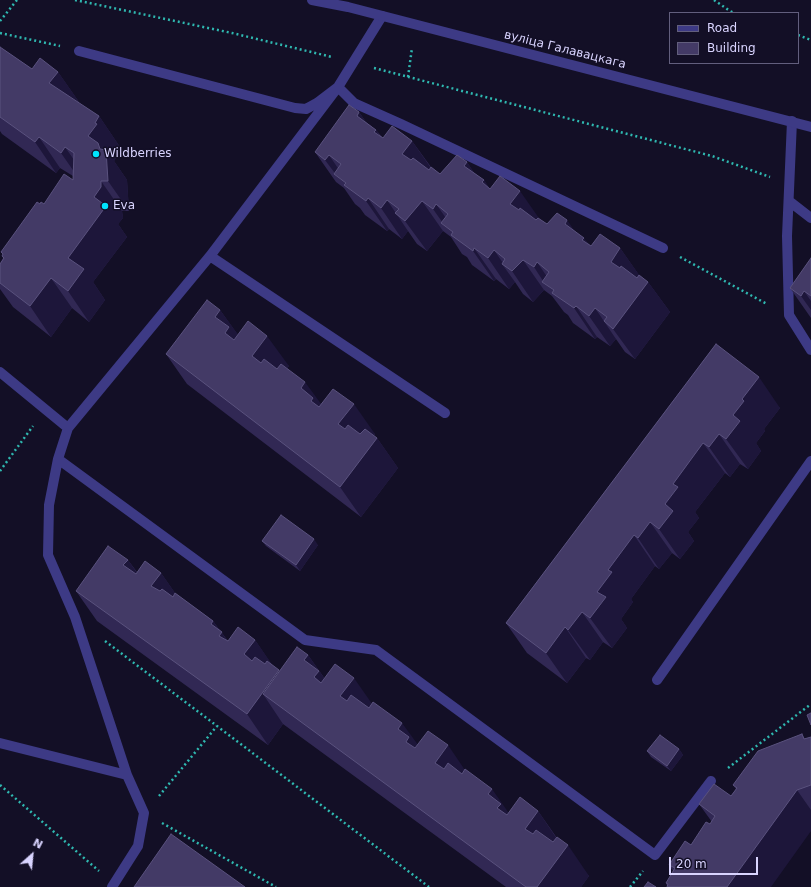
<!DOCTYPE html>
<meta charset="utf-8">
<style>
body{margin:0}
#map{position:relative;width:811px;height:887px;overflow:hidden;background:#130f26;font-family:"DejaVu Sans",sans-serif}
canvas{display:block}
.legend{position:absolute;left:669px;top:12px;width:130px;height:52px;box-sizing:border-box;background:#130f26;border:1px solid #625e7d;margin:0;padding:5px 7px;list-style:none;font-size:12px;color:#d9d4ff}
.legend li{display:flex;align-items:center;gap:8px;height:20px}
.legend b{width:20px;border:1px solid #625e7d}
.north{position:absolute;left:12px;top:835px;width:40px;height:40px;-webkit-text-stroke:3px #130f26;paint-order:stroke;rotate:27deg;font-size:11px;font-weight:700;line-height:16px;text-align:center;color:#d9d4ff}
.north::after{content:'';display:block;margin:auto;width:14px;height:18px;background:#d9d4ff;clip-path:polygon(50% 0,100% 100%,50% 72%,0 100%)}
.scale{position:absolute;left:669px;top:857px;width:89px;height:18px;box-sizing:border-box;border:2px solid #d9d4ff;border-top:0;padding-left:5px;font-size:12px;line-height:14px;white-space:nowrap;color:#d9d4ff;-webkit-text-stroke:3px #130f26;paint-order:stroke}
</style>
<div id="map">
<canvas width="811" height="887"></canvas>
<ul class="legend">
<li><b style="height:5px;background:#3d3a85"></b>Road</li>
<li><b style="height:11px;background:#433a66"></b>Building</li>
</ul>
<div class="north">N</div>
<div class="scale">20 m</div>
</div>
<script>
const context = document.querySelector('canvas').getContext('2d');
context.lineJoin = 'round';
const shape = rows => new Path2D(rows.map(r => 'M' + r).join(''));
function stroke(path, color, width, dash) { context.strokeStyle = color; context.lineWidth = width; context.lineCap = dash ? 'butt' : 'round'; context.setLineDash(dash || []); context.stroke(path); }
function fillPath(path, color) { context.fillStyle = color; context.fill(path, 'evenodd'); }
function drawText(font, color, halo, rows, align = 'center') {
  context.font = font + ' "DejaVu Sans",sans-serif'; context.lineWidth = 3; context.setLineDash([]); context.textBaseline = 'middle'; context.strokeStyle = halo; context.fillStyle = color; for (const [text, x, y, turn = 0] of rows) {
    context.save(); context.translate(x, y); context.rotate((+turn || 0) * Math.PI / 180); context.textAlign = isNaN(turn) ? turn : align; if (halo) context.strokeText(text, 0, 0); context.fillText(text, 0, 0); context.restore();
  }
}
stroke(shape([
 [75,0,232,33,332,57],
 [714,0,730,11,734,13],
 [0,21,17,0],
 [0,33,60,46],
 [798,35,811,40],
 [374,68,712,156,770,177],
 [408,77,412,48],
 [680,257,767,304],
 [0,471,33,426],
 [105,641,429,887],
 [728,768,811,704],
 [0,785,99,871],
 [159,796,217,726],
 [162,823,276,887],
 [630,887,643,871]
]), '#2fb8b0', 2.5, [2, 3]);
stroke(shape([
 [79,51,295,108,306,109,317,103,338,87,354,103,401,124,663,248],
 [792,121,787,236,789,315,811,350],
 [789,201,811,218],
 [210,256,445,413],
 [0,372,68,428],
 [58,459,305,640,376,650,655,855,711,781],
 [657,680,811,461],
 [0,743,127,775],
 [112,887,138,846,144,813,127,775,75,617,48,555,49,505,58,459,68,428,210,256,338,87,382,16]
]), '#3d3a85', 10);
stroke(shape([
 [312,0,348,7,811,127]
]), '#3d3a85', 10);
fillPath(shape([
 [0,47,32,69,58,72,79,102,78,103,99,116,120,147,116,152,118,155,114,161,127,180,129,211,122,211,123,218,118,224,127,237,93,282,105,300,89,322,72,308,51,337,13,307,0,289,0,264,3,258,2,256,3,255,1,252,40,204,44,204,73,180,73,176,60,168,56,173,2,134,0,131],
 [359,112,366,122,376,130,383,138,412,141,431,167,440,174,467,162,474,173,484,180,489,188,538,218,547,224,575,231,591,246,620,248,639,275,648,282,670,312,635,359,625,352,616,339,610,346,597,337,595,339,573,323,568,315,564,312,552,296,544,290,533,302,523,294,515,282,509,289,496,279,494,281,472,265,467,257,462,254,451,237,443,231,427,251,417,244,408,231,402,239,389,229,387,231,365,215,360,208,355,204,344,188,336,182,315,152],
 [811,258,811,318,790,288],
 [220,310,238,335,289,366,287,368,321,405,375,434,374,436,377,438,398,468,361,517,187,384,166,354],
 [716,344,780,408,764,429,765,431,756,443,761,451,748,469,740,464,730,477,725,473,695,512,699,518,688,532,694,541,680,559,672,553,659,569,655,566,631,599,633,602,621,619,627,628,612,648,603,642,590,660,586,658,567,683,527,653,506,623],
 [262,541,318,545,300,571,266,546],
 [128,560,137,572,161,573,175,593,213,621,228,641,255,640,272,665,280,671,308,655,325,679,372,704,418,745,465,770,508,813,538,811,557,838,589,876,581,887,506,887,283,724,268,745,97,621,76,591],
 [802,734,805,739,811,737,811,831,667,886,666,883,673,871,669,865,691,845,712,822,699,804,731,796,736,789,733,785],
 [679,749,683,755,671,771,651,757,647,751]
]), '#312854');
fillPath(shape([
 [58,72,79,102,70,114,49,83],
 [359,112,380,143,357,116],
 [99,116,120,147,116,152,118,155,114,161,127,180,129,211,108,181,88,136,95,123],
 [376,130,397,160,374,132],
 [39,137,60,168,56,173,35,142],
 [412,141,433,171,424,184,402,154],
 [65,147,86,177,82,183,61,153],
 [329,155,350,186,337,176,325,160],
 [467,162,488,193,464,166],
 [484,180,505,210,482,182],
 [101,181,122,211,123,218,118,224,127,237,93,282,105,300,89,322,68,291,68,258],
 [520,191,541,221,531,234,510,204],
 [368,198,389,229,387,231,366,201],
 [387,200,408,231,402,239,381,208],
 [422,201,443,231,427,251,405,221],
 [436,204,458,235,445,226,433,209],
 [567,220,589,251,565,224],
 [584,238,605,268,582,240],
 [474,248,496,279,494,281,473,251],
 [620,248,642,279,632,292,611,262],
 [494,250,505,266,502,264,515,282,509,289,488,258],
 [523,260,544,290,533,302,512,271],
 [537,262,558,293,545,284,534,267],
 [51,278,72,308,51,337,30,306],
 [648,282,670,312,635,359,613,329],
 [804,291,811,301,811,310,801,296],
 [576,306,597,337,595,339,574,308],
 [595,308,616,339,610,346,589,316],
 [220,310,242,340,250,358,225,333,215,317],
 [267,336,289,366,273,386,252,356],
 [759,377,780,408,764,429,765,431,756,443,761,451,748,469,726,439,733,415,742,399],
 [305,382,327,412,332,431,301,388],
 [354,404,375,434,360,454,338,424],
 [719,434,740,464,730,477,709,447],
 [377,438,398,468,361,517,340,487],
 [703,443,725,473,695,512,699,518,688,532,694,541,680,559,659,529,665,504,673,484],
 [650,522,672,553,659,569,638,538],
 [634,535,655,566,631,599,633,602,621,619,627,628,612,648,590,618,597,592,608,570],
 [314,539,318,545,300,571,296,565],
 [128,560,149,590,123,565],
 [161,573,182,603,173,616,151,586],
 [582,612,603,642,590,660,568,630],
 [213,621,243,662,240,666,211,624],
 [565,627,586,658,567,683,546,653],
 [255,640,276,670,265,685,244,654],
 [308,655,329,685,340,702,314,677,304,660],
 [279,670,300,700,263,694,283,724,268,745,247,714],
 [354,678,375,708,362,727,340,696],
 [402,723,424,753,422,755,406,742,398,729],
 [448,745,469,776,456,793,435,763],
 [679,749,683,755,671,771,667,766],
 [492,789,513,819,519,839,488,794],
 [797,790,811,810,811,831,771,887,727,887],
 [538,811,559,842,547,859,525,829],
 [568,845,589,876,581,887,537,887]
]), '#1d163a');
const building = shape([
 [0,47,32,69,40,58,58,72,49,83,99,116,95,123,97,124,88,136,98,143,100,149,106,150,108,181,101,181,101,187,94,197,106,206,68,258,84,269,68,291,51,278,30,306,0,283,0,264,4,258,2,256,3,254,1,252,37,202,40,204,41,202,44,204,64,174,73,180,74,153,65,147,61,153,39,137,35,142,0,117,0,47],
 [349,105,359,112,357,116,376,130,374,132,383,138,392,126,412,141,402,154,411,160,413,158,429,170,431,167,440,174,457,155,467,162,464,166,484,180,482,182,490,189,500,176,520,191,510,204,519,210,520,208,536,220,538,218,547,224,557,213,567,220,565,224,584,238,582,240,591,246,600,234,620,248,611,262,620,268,621,266,637,278,639,275,648,282,613,329,604,321,607,317,595,308,589,316,576,306,574,308,552,293,554,290,542,282,549,272,537,262,534,267,523,260,512,271,502,264,505,259,494,250,488,258,474,248,473,251,451,235,453,232,441,223,448,214,436,204,433,209,422,201,405,221,395,213,399,209,387,200,381,208,368,198,366,201,344,185,346,183,334,174,341,164,329,155,325,160,315,152,349,105],
 [811,258,811,296,804,291,801,296,790,288,811,258],
 [207,300,220,310,215,317,229,327,225,333,234,340,248,321,267,336,252,356,261,363,264,359,277,369,281,364,305,382,301,388,313,398,311,401,319,407,333,389,354,404,338,424,345,429,348,425,360,434,365,429,377,438,340,487,166,354,207,300],
 [716,344,759,377,742,399,744,401,733,415,740,421,726,439,719,434,709,447,703,443,673,484,678,487,665,504,673,511,659,529,650,522,638,538,634,535,608,570,612,572,597,592,606,597,590,618,582,612,568,630,565,627,546,653,506,623,716,344],
 [281,515,314,539,296,565,262,541,281,515],
 [108,546,128,560,123,565,136,574,145,561,161,573,151,586,160,591,162,589,173,597,175,593,213,621,211,624,222,632,219,636,228,641,238,627,255,640,244,654,252,661,255,657,265,664,267,661,279,670,247,714,76,591,108,546],
 [297,647,308,655,304,660,319,671,314,677,321,683,335,664,354,678,340,696,347,701,351,695,369,708,373,702,402,723,398,729,409,737,406,742,415,748,428,731,448,745,435,763,444,769,448,763,462,774,465,769,492,789,488,794,501,804,497,808,507,815,520,797,538,811,525,829,533,834,536,830,553,842,557,837,568,845,537,887,526,887,263,694,297,647],
 [811,713,811,725,807,715,811,713],
 [802,734,804,739,811,737,811,785,797,790,727,887,667,887,668,884,666,883,675,868,669,865,685,841,691,845,706,822,710,824,715,816,699,804,714,784,731,796,737,788,733,785,758,751,802,734],
 [660,735,679,749,667,766,647,751,660,735],
 [171,834,245,887,134,887,171,834],
 [648,882,656,887,644,887,648,882]
]);
fillPath(building, '#433a66');
stroke(building, '#5a527e', 1);
for (const [x, y, r, color] of [
 [96,154,4,"#00e5ff"],
 [105,206,4,"#00e5ff"]
]) { const dot = new Path2D(); dot.arc(x, y, r, 0, 2 * Math.PI); context.fillStyle = color; context.fill(dot); stroke(dot, '#130f26', 1.5); }
drawText('12px', '#d9d4ff', '#130f26', [
 ["вуліца Галавацкага",565,50,14]
]);
drawText('12px', '#d9d4ff', '#130f26', [
 ["Wildberries",104,154],
 ["Eva",113,206]
], 'left');
</script>
